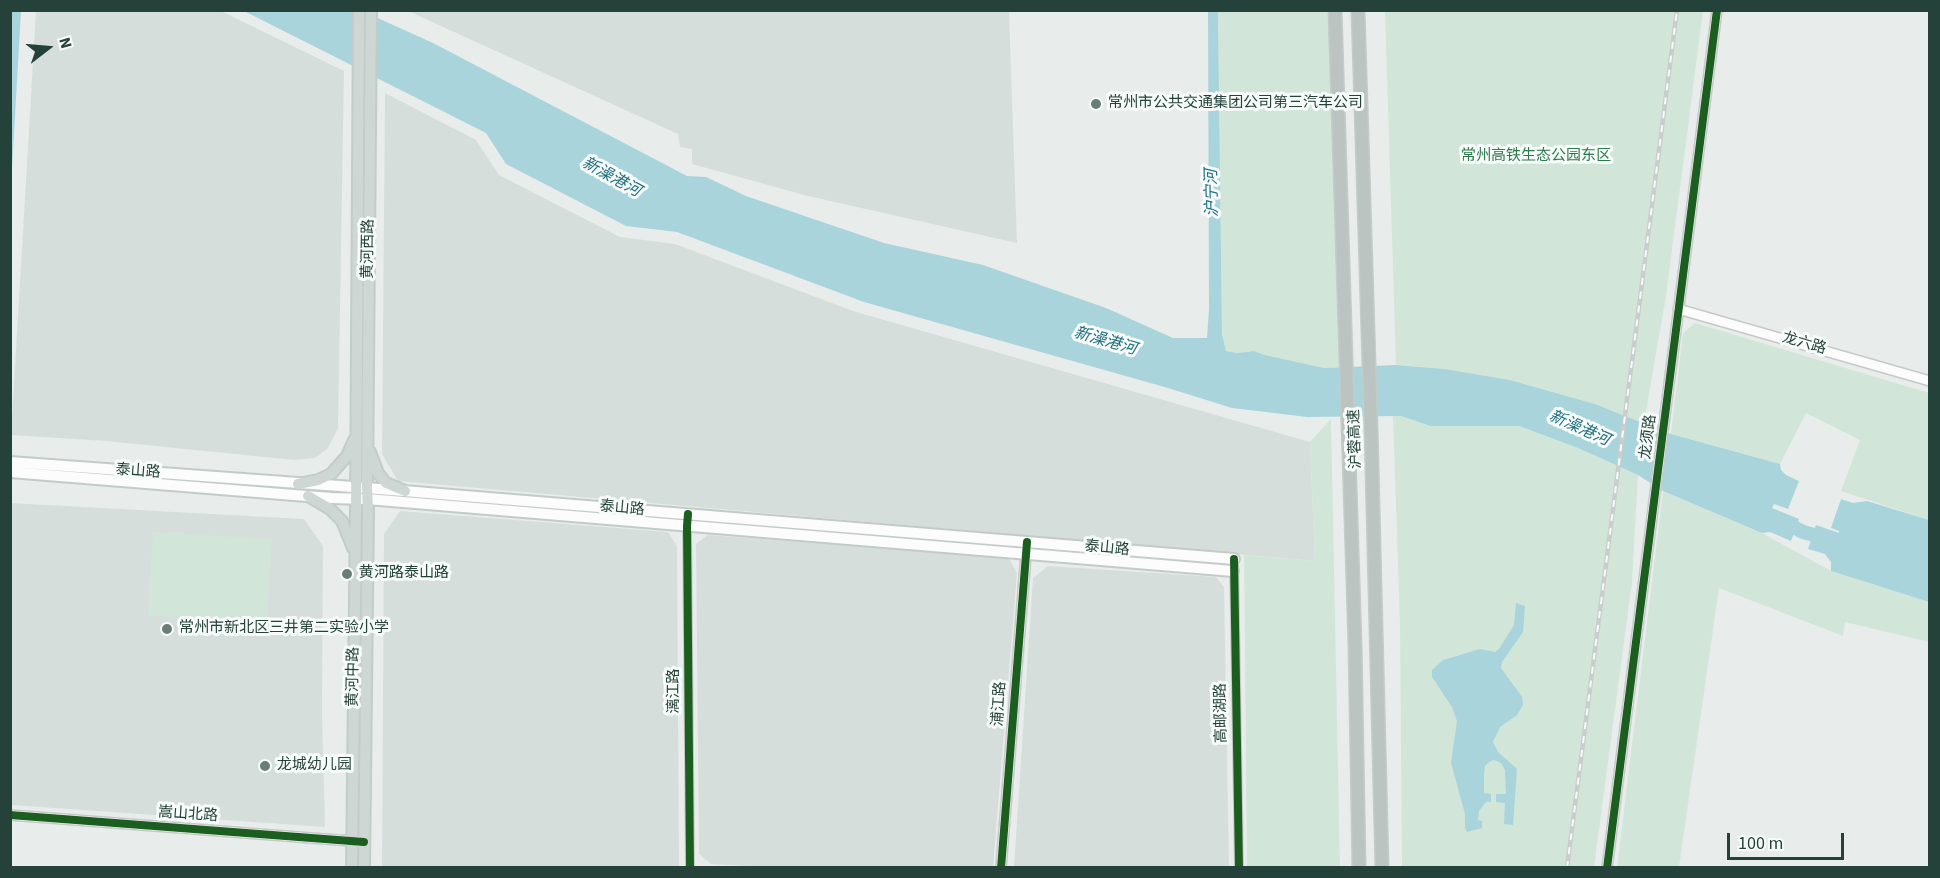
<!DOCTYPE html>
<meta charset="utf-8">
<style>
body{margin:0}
#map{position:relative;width:1940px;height:878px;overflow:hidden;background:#e8edeb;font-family:"Source Sans 3",sans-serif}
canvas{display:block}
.frame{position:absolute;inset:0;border:12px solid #24423a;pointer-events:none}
.north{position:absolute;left:18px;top:18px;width:60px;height:60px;-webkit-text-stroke:4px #f7fbf9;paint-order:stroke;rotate:74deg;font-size:16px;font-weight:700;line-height:24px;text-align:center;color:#24423a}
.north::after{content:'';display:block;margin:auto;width:21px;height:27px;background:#24423a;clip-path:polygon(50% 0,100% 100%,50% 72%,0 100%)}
.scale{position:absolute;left:1727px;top:833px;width:117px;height:27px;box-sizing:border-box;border:3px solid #24423a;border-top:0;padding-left:8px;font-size:18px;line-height:21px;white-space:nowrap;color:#24423a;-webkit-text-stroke:4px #f7fbf9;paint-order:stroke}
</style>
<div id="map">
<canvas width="1940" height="878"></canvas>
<div class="frame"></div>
<div class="north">N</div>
<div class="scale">100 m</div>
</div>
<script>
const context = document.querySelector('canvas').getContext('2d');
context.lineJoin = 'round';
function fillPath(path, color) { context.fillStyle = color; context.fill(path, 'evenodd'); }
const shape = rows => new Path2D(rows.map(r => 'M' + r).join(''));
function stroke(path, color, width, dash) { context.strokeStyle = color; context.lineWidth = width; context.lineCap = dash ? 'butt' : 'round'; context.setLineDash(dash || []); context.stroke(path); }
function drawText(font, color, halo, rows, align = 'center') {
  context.font = font + ' "Source Sans 3","Noto Sans SC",sans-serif'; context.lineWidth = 6; context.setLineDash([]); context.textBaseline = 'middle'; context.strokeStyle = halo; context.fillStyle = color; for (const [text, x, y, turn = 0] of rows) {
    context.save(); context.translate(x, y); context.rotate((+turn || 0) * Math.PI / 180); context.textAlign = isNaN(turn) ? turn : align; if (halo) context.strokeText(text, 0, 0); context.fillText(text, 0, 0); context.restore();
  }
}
fillPath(shape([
 [36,11,221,11,344,71,338,428,328,448,315,458,295,460,106,441,11,435],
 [408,11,1009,11,1017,243,808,196,692,164,692,149,680,147,678,134],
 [385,93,476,140,499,175,620,237,675,244,853,311,1310,442,1315,561,398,481,382,454],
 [10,503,304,519,323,546,322,714,325,827,11,805],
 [400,511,668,532,677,546,679,867,382,867,384,534],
 [708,535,1008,557,1017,573,993,867,764,867,711,864,699,854,696,544],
 [1048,566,1216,577,1224,587,1229,867,1014,867,1033,578]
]), '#d6dedb');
fillPath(shape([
 [1218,11,1330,11,1341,367,1324,368,1265,355,1254,351,1237,353,1226,351,1222,334],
 [1385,11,1703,11,1666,296,1644,423,1595,404,1510,380,1445,369,1396,365],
 [1695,323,1929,393,1929,520,1841,491,1860,440,1806,413,1780,464,1671,434,1683,333],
 [1393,416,1401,416,1430,426,1519,426,1578,448,1638,475,1632,582,1594,867,1402,867,1400,624],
 [1331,419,1340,867,1247,867,1244,555,1315,561,1310,442],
 [1663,491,1762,533,1831,571,1929,602,1929,642,1845,622,1843,636,1719,588,1679,867,1617,868],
 [153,532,272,539,267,623,148,615]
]), '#d1e6d8');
fillPath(shape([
 [11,10,21,11,11,186,10,11],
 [244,11,362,11,433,43,687,176,706,177,746,196,884,243,983,265,1106,308,1173,338,1207,338,1209,309,1208,11,1218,11,1222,334,1226,351,1237,353,1254,351,1265,355,1324,368,1396,365,1445,369,1510,380,1595,404,1671,434,1780,464,1781,470,1786,475,1799,481,1788,509,1774,504,1772,508,1799,519,1791,541,1770,532,1762,533,1663,491,1638,475,1578,448,1519,426,1430,426,1401,416,1307,417,1232,408,1168,388,864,302,677,232,626,226,506,164,486,133],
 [1841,499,1853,503,1867,501,1929,520,1929,602,1831,571,1831,562,1825,554,1808,549,1816,525,1839,533,1839,531,1831,528],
 [1516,603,1525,606,1523,632,1502,662,1501,668,1522,697,1523,705,1517,715,1500,727,1493,742,1498,752,1517,769,1513,825,1504,824,1505,803,1496,802,1496,794,1506,794,1505,770,1501,763,1494,760,1489,762,1485,766,1484,773,1484,793,1491,794,1491,802,1486,802,1479,811,1478,820,1482,821,1482,828,1467,832,1465,828,1465,814,1451,763,1457,721,1452,707,1432,677,1432,670,1443,660,1480,649,1495,652,1499,649,1514,625]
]), '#a9d4db');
stroke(shape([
 [1780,520,1803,532,1829,539]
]), '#a9d4db', 14);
const minor = shape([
 [687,523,690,868],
 [1234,559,1239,868]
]);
const tertiary = shape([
 [1678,309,1930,381],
 [10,815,364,842],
 [1001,868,1027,542],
 [1607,868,1717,10]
]);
const secondary = shape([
 [10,462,367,488,1234,559],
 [10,472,331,498,367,499,1233,571]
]);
const primary = shape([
 [370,452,378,473,386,483,405,491],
 [298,484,318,480,331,474,347,456,354,440],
 [308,496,330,509,342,521,353,548],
 [352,868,356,510,359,10],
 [364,868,368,511,367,488,371,10]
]);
const motorway = shape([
 [1335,10,1355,645,1359,868],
 [1358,10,1371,428,1382,868]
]);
stroke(minor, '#c5cac8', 10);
stroke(tertiary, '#c5cac8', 12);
stroke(secondary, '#c3cbc8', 14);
stroke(primary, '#c3ccc9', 14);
stroke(motorway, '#c3ccc9', 15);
stroke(minor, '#fcfcfc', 7);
stroke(tertiary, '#fcfcfc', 9);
stroke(secondary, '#fcfcfc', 10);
stroke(primary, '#cfd7d5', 10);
stroke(motorway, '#bcc4c2', 12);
const rail = shape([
 [1567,868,1677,10]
]);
stroke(rail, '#c9cdcc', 4.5);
stroke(rail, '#f7fbf9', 2, [7]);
stroke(shape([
 [688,514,687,526,690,868],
 [1234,559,1239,868],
 [10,815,364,842],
 [1001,868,1027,542],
 [1607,868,1717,10]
]), '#1b5e20', 8);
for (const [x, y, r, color] of [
 [1096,104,6,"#697e78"],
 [347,574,6,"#697e78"],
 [167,629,6,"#697e78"],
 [265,766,6,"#697e78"]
]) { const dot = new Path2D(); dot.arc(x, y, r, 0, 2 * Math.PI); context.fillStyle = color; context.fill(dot); stroke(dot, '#f7fbf9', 2); }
drawText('15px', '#24423a', '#f7fbf9', [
 ["常州市公共交通集团公司第三汽车公司",1108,104],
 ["黄河路泰山路",359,574],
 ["常州市新北区三井第二实验小学",179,629],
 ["龙城幼儿园",277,766]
], 'left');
drawText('15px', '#2d7a4b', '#f7fbf9', [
 ["常州高铁生态公园东区",1536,157]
]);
drawText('15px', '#24423a', '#f7fbf9', [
 ["黄河西路",369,249,-89],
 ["龙六路",1804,344,16],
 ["龙须路",1649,437,-83],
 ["沪蓉高速",1356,439,-92],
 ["泰山路",138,472,4],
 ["泰山路",622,509,5],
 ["泰山路",1107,549,5],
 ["黄河中路",354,677,-89],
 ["漓江路",675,691,-90],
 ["浦江路",1000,704,-86],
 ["高邮湖路",1222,713,-91],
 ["嵩山北路",188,815,4]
]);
drawText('italic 16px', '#1c6f80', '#f7fbf9', [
 ["新澡港河",611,178,29],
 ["沪宁河",1213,193,-91],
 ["新澡港河",1105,342,16],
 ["新澡港河",1579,429,24]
]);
</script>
